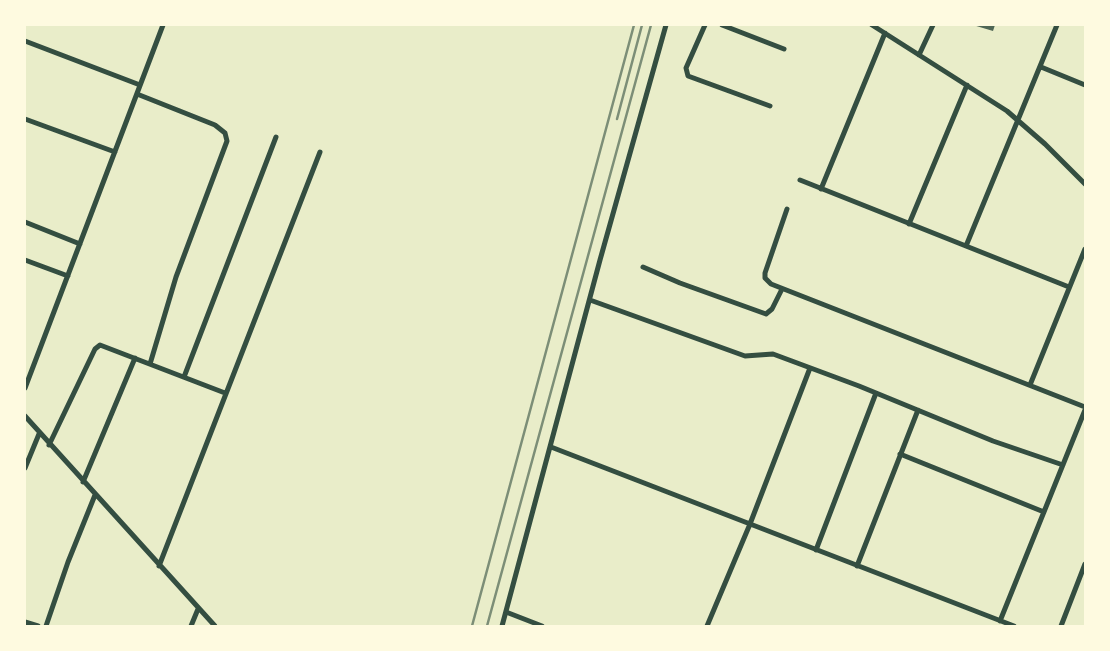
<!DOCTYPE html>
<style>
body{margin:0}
#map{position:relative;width:1110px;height:651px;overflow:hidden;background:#e9edc9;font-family:Karla,sans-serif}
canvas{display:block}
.frame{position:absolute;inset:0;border:26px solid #fefae0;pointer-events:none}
</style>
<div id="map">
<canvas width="1110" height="651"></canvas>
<div class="frame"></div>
</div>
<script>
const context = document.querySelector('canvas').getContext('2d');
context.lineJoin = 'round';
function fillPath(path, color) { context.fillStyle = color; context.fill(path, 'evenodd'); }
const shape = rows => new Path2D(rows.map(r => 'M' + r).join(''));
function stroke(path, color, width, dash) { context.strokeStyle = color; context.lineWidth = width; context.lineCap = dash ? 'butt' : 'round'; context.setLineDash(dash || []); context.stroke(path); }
fillPath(shape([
 [973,25,995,25,993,31]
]), '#4f6655');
stroke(shape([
 [705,25,686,68,688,76,770,106],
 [722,25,784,49],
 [872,25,1007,111,1045,144,1085,184],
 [25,41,140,85],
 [919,55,933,25],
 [1041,67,1085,85],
 [137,94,215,125,225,133,227,141,176,277,150,364],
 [25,119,115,152],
 [800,180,1069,287],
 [821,189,885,33],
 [787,209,765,273,765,278,771,284,1085,407],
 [25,222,80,244],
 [909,224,967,85],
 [966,246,1057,25],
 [25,260,68,276],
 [643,267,680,283,766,314,772,309,782,289],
 [590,300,745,356,773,354,859,386,993,441,1063,465],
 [184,377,276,137],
 [1030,385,1085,249],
 [25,388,163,25],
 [25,416,215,626],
 [49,445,95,349,100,345,225,393],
 [551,447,1014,626],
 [900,454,1044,512],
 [25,468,39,434],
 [83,482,135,358],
 [816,550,876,393],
 [159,566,320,152],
 [857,566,918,410],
 [506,612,542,626],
 [1000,621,1085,410],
 [25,622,38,626],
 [46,626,68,562,95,495],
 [191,626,198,609],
 [502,626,600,260,666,25],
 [707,626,750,524,810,368],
 [1061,626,1085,564]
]), '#344e41', 5);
stroke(shape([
 [617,119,642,25],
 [472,626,634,25],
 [487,626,651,25]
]), '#7c8e77', 2.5);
</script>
